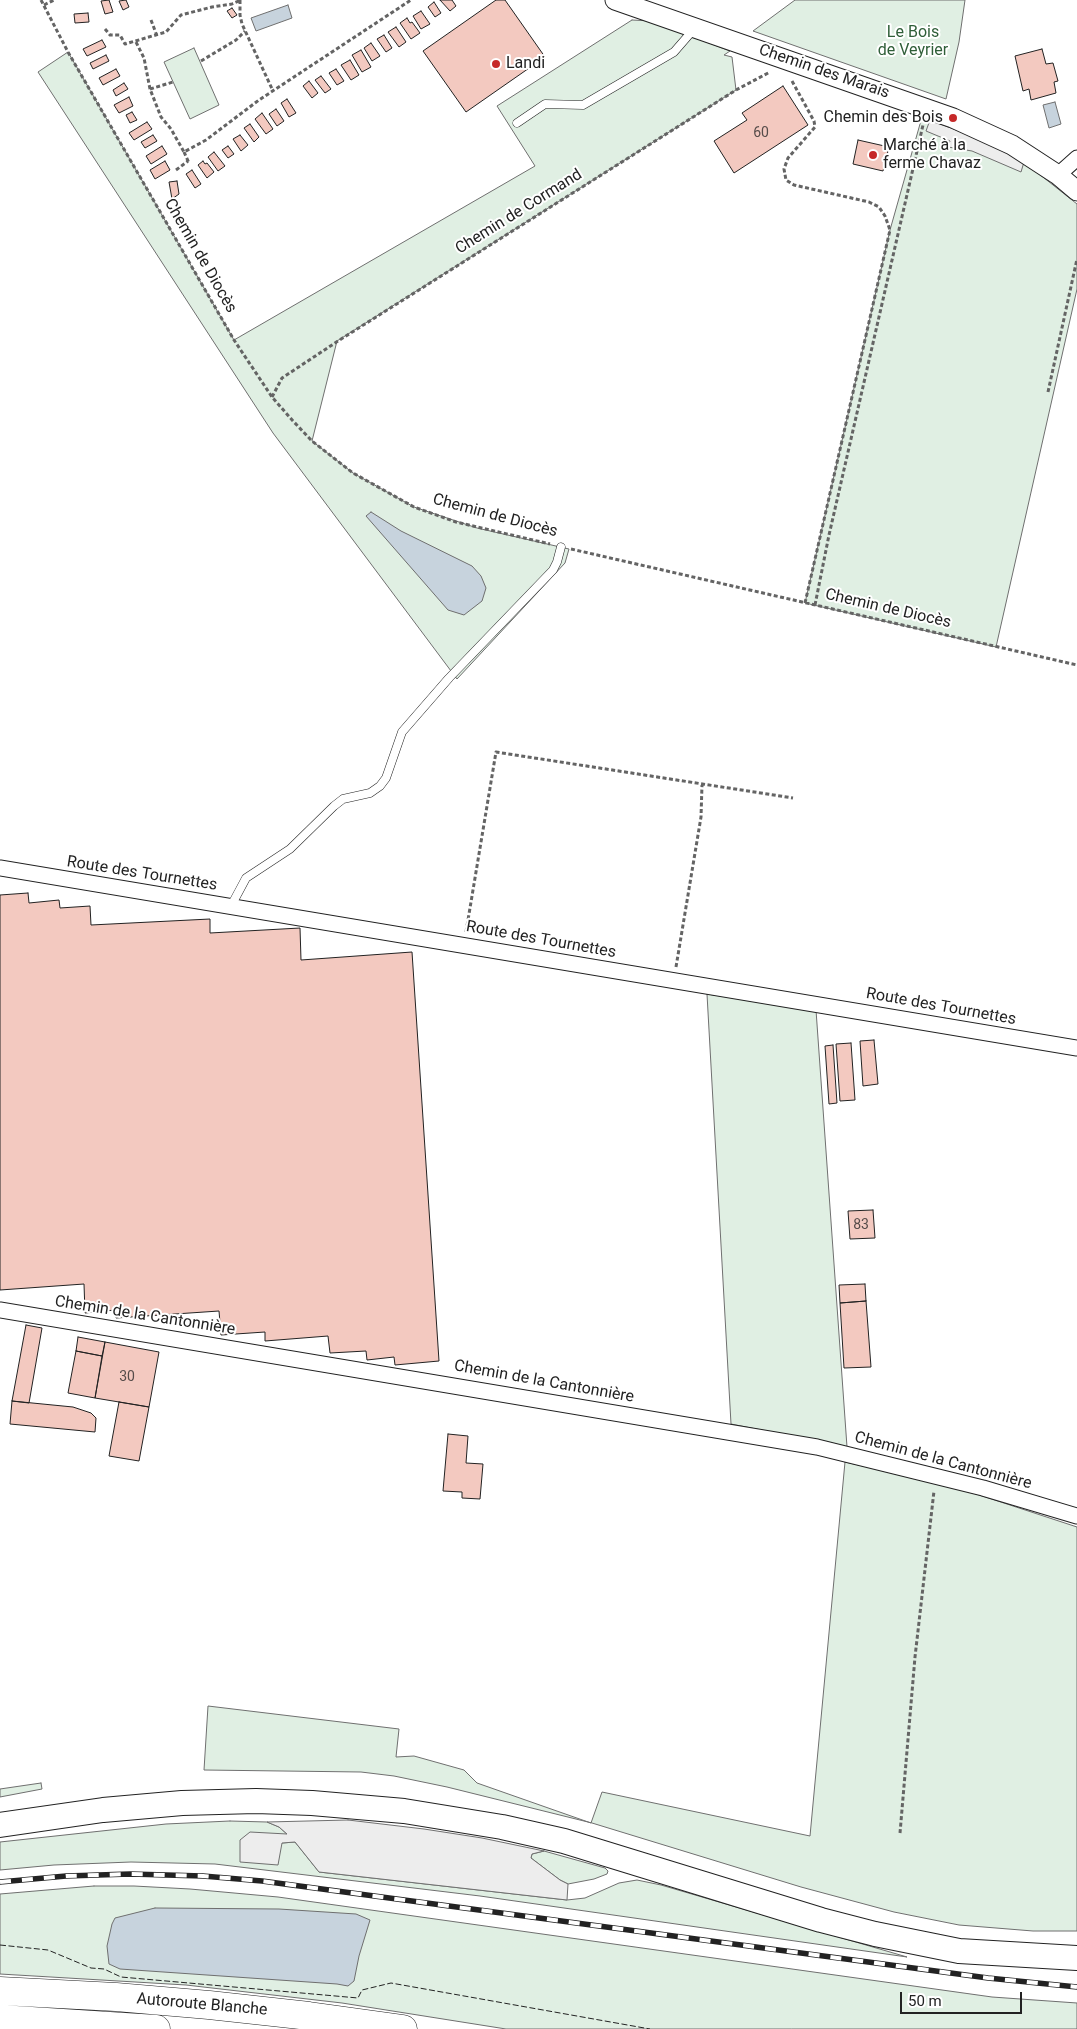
<!DOCTYPE html>
<meta charset="utf-8">
<style>
body{margin:0}
#map{position:relative;width:1077px;height:2029px;overflow:hidden;background:#fff;font-family:Roboto,sans-serif}
canvas{display:block}
.scale{position:absolute;left:900px;top:1992px;width:122px;height:22px;box-sizing:border-box;border:2px solid #222;border-top:0;padding-left:6px;font-size:15px;line-height:18px;white-space:nowrap;color:#222;-webkit-text-stroke:4px #fff;paint-order:stroke}
</style>
<div id="map">
<canvas width="1077" height="2029"></canvas>
<div class="scale">50 m</div>
</div>
<script>
const context = document.querySelector('canvas').getContext('2d');
context.lineJoin = 'round';
function fillPath(path, color) { context.fillStyle = color; context.fill(path, 'evenodd'); }
const shape = rows => new Path2D(rows.map(r => 'M' + r).join(''));
function stroke(path, color, width, dash) { context.strokeStyle = color; context.lineWidth = width; context.lineCap = dash ? 'butt' : 'round'; context.setLineDash(dash || []); context.stroke(path); }
function drawText(font, color, halo, rows, align = 'center') {
  context.font = font + ' Roboto,sans-serif'; context.lineWidth = 4; context.setLineDash([]); context.textBaseline = 'middle'; context.strokeStyle = halo; context.fillStyle = color; for (const [text, x, y, turn = 0] of rows) {
    context.save(); context.translate(x, y); context.rotate((+turn || 0) * Math.PI / 180); context.textAlign = isNaN(turn) ? turn : align; if (halo) context.strokeText(text, 0, 0); context.fillText(text, 0, 0); context.restore();
  }
}
const green = shape([
 [795,0,965,0,959,42,946,99,753,31,795,0],
 [632,20,652,21,730,51,724,55,732,57,736,90,337,341,312,441,353,473,414,507,477,528,569,549,565,563,457,679,273,433,38,72,68,52,234,340,535,166,497,106,632,20],
 [194,48,219,105,190,119,164,62,194,48],
 [922,117,977,138,1024,162,1077,204,1077,289,996,647,805,603,890,230,922,117],
 [707,994,816,1010,847,1447,731,1424,707,994],
 [845,1462,949,1485,1077,1527,1077,1931,1033,1931,959,1925,894,1912,801,1887,592,1823,447,1787,394,1776,361,1772,204,1770,208,1706,399,1729,396,1757,414,1756,464,1770,477,1783,591,1823,602,1792,810,1836,845,1462],
 [41,1783,42,1789,0,1797,0,1789,41,1783],
 [230,1821,267,1822,279,1827,288,1835,282,1843,295,1842,319,1872,567,1900,585,1898,619,1883,637,1880,661,1885,907,1957,480,1896,215,1864,131,1862,54,1865,0,1870,0,1842,166,1824,230,1821],
 [544,1851,605,1868,608,1871,607,1874,594,1879,568,1884,560,1880,531,1858,532,1854,544,1851],
 [94,1886,134,1886,190,1889,278,1897,992,1997,1077,2003,1077,2029,506,2029,342,2003,186,1985,0,1974,0,1894,94,1886]
]);
fillPath(green, '#e0efe3');
stroke(green, '#6f6f6f', 1);
const parking = shape([
 [930,120,977,138,1024,162,1021,172,972,151,948,147,950,141,926,131,930,120],
 [348,1820,424,1829,482,1838,544,1851,532,1854,531,1858,560,1880,568,1884,567,1900,319,1872,295,1842,282,1843,278,1865,240,1862,240,1840,250,1832,287,1834,279,1827,267,1822,348,1820]
]);
fillPath(parking, '#ededed');
stroke(parking, '#6f6f6f', 1);
const water = shape([
 [288,5,292,18,256,31,251,18,288,5],
 [1055,102,1061,124,1049,128,1043,105,1055,102],
 [371,512,401,531,472,566,481,576,486,588,482,601,464,615,448,610,366,516,371,512],
 [155,1908,279,1909,356,1914,370,1920,359,1956,354,1981,348,1986,337,1984,120,1969,109,1964,107,1946,112,1924,115,1918,155,1908]
]);
fillPath(water, '#c7d3dd');
stroke(water, '#6f6f6f', 1);
const building = shape([
 [109,0,113,12,105,14,101,1,109,0],
 [126,0,129,7,123,10,119,1,126,0],
 [440,0,452,0,456,6,450,11,440,0],
 [496,0,505,0,545,57,466,112,423,51,496,0],
 [434,2,441,13,435,17,428,7,434,2],
 [232,8,237,15,232,18,227,11,232,8],
 [421,11,430,24,421,29,413,16,421,11],
 [88,13,89,22,75,23,74,14,88,13],
 [407,18,410,23,412,22,420,33,411,39,400,23,407,18],
 [396,27,406,42,399,47,388,32,396,27],
 [384,35,392,48,386,52,377,39,384,35],
 [102,40,106,47,87,56,83,49,102,40],
 [371,43,380,56,372,61,364,48,371,43],
 [1042,49,1046,64,1053,63,1058,81,1054,82,1056,93,1031,100,1029,89,1023,91,1015,56,1042,49],
 [361,50,371,67,362,72,352,55,361,50],
 [106,55,109,61,93,69,90,63,106,55],
 [350,60,359,75,351,80,341,65,350,60],
 [116,69,120,76,103,85,99,78,116,69],
 [336,69,344,81,337,85,329,73,336,69],
 [321,76,331,89,325,93,315,80,321,76],
 [309,81,318,93,312,98,303,86,309,81],
 [124,83,128,89,116,96,113,90,124,83],
 [783,86,808,125,734,173,714,141,747,120,742,113,783,86],
 [129,97,133,106,119,113,114,105,129,97],
 [287,99,296,113,289,117,281,103,287,99],
 [276,109,284,121,277,126,269,114,276,109],
 [132,112,137,120,130,123,126,115,132,112],
 [262,113,273,129,266,134,255,119,262,113],
 [147,122,152,129,134,140,129,133,147,122],
 [250,124,259,137,254,142,244,128,250,124],
 [153,135,157,141,145,148,141,142,153,135],
 [240,135,248,145,241,151,233,139,240,135],
 [858,140,889,147,883,171,853,164,858,140],
 [162,146,167,154,151,164,146,156,162,146],
 [228,146,234,154,228,158,222,150,228,146],
 [214,152,225,166,218,171,208,157,214,152],
 [165,161,170,170,155,179,150,170,165,161],
 [203,161,205,164,207,163,214,172,207,178,198,165,203,161],
 [192,170,201,184,195,188,186,174,192,170],
 [177,181,179,194,172,199,169,182,177,181],
 [28,893,29,903,59,900,60,908,90,906,91,925,210,919,210,933,300,928,301,960,412,952,439,1361,395,1365,394,1357,367,1360,366,1351,330,1353,328,1336,265,1341,265,1332,221,1335,219,1311,116,1318,115,1310,85,1313,84,1284,0,1290,0,895,28,893],
 [874,1040,878,1084,863,1086,860,1041,874,1040],
 [851,1043,855,1100,840,1101,836,1044,851,1043],
 [833,1045,837,1103,829,1104,825,1046,833,1045],
 [873,1210,875,1238,850,1239,848,1211,873,1210],
 [865,1284,866,1301,840,1303,839,1285,865,1284],
 [866,1301,871,1367,844,1368,840,1303,866,1301],
 [26,1325,42,1328,29,1403,12,1401,26,1325],
 [78,1337,105,1342,102,1356,76,1351,78,1337],
 [105,1342,159,1352,149,1407,95,1398,105,1342],
 [76,1351,102,1356,95,1398,68,1393,76,1351],
 [12,1401,73,1407,91,1413,96,1418,95,1432,10,1424,12,1401],
 [119,1402,149,1407,139,1461,109,1456,119,1402],
 [448,1434,468,1436,466,1463,483,1464,480,1499,462,1498,462,1492,443,1491,448,1434]
]);
fillPath(building, '#f3c9c0');
stroke(building, '#222', 1);
const service = shape([
 [517,123,545,104,583,105,674,52,694,29],
 [231,906,246,878,290,849,334,806,343,799,370,793,380,786,386,778,402,732,449,678,553,570,557,562,561,547]
]);
const minor = shape([
 [1058,175,1077,158],
 [0,868,1077,1048],
 [0,1310,817,1447,983,1488,1077,1516]
]);
const tertiary = shape([
 [615,0,953,118,1012,145,1058,175,1077,191]
]);
const primary = shape([
 [0,1825,103,1810,182,1803,256,1801,312,1803,404,1811,502,1827,564,1841,821,1920,875,1934,959,1951,1077,1958]
]);
const motorway = shape([
 [0,1991,116,1997,209,2005,309,2016,403,2029],
 [0,2019,156,2029]
]);
stroke(service, '#222', 9);
stroke(minor, '#222', 17);
stroke(tertiary, '#222', 21);
stroke(primary, '#222', 26);
stroke(motorway, '#222', 29);
stroke(shape([
 [41,0,68,52,234,340,272,397,293,421,312,441,353,473,414,507,456,522,550,544],
 [240,0,240,15,242,24,273,91],
 [44,5,54,0],
 [151,20,157,36],
 [105,29,110,35,120,35,125,44,166,32,181,15,212,7,232,4,241,0],
 [136,42,144,58,150,89,161,117,171,129,184,152,206,140,259,100,411,0],
 [201,61,236,40,245,31],
 [792,81,814,121,815,127,788,158,784,169,786,180,794,185,869,202,879,207,885,216,890,230,805,603],
 [150,89,173,82],
 [184,152,189,163],
 [176,170,188,161],
 [1048,392,1077,259],
 [272,397,282,378,338,341,736,90,770,72],
 [571,549,1077,665],
 [815,605,829,535,923,125],
 [466,932,496,752,793,798],
 [676,967,701,817,702,785],
 [900,1833,915,1657,934,1491]
]), '#646464', 3, [4, 2.5]);
stroke(service, '#fff', 8);
stroke(minor, '#fff', 15);
stroke(tertiary, '#fff', 19);
stroke(primary, '#fff', 24);
stroke(motorway, '#fff', 28);
const rail = shape([
 [0,1882,66,1876,130,1874,203,1876,262,1881,988,1978,1077,1987]
]);
stroke(rail, '#222', 5.5);
stroke(rail, '#fff', 4, [11]);
stroke(shape([
 [0,1945,48,1950,91,1968,104,1969,121,1977,358,1998,362,1990,391,1983,650,2029]
]), '#222', 1, [6, 2.5]);
for (const [x, y, r, color] of [
 [496,64,5,"#c62828"],
 [953,118,5,"#c62828"],
 [873,155,5,"#c62828"]
]) { const dot = new Path2D(); dot.arc(x, y, r, 0, 2 * Math.PI); context.fillStyle = color; context.fill(dot); stroke(dot, '#fff', 2); }
drawText('14px', '#564c4a', null, [
 ["60",761,133],
 ["83",861,1225],
 ["30",127,1377]
]);
drawText('16px', '#2f5e38', '#fff', [
 ["Le Bois",913,33],
 ["de Veyrier",913,51]
]);
drawText('16px', '#222', '#fff', [
 ["Landi",506,64],
 ["Chemin des Bois",943,118,"right"],
 ["Marché à la",883,146],
 ["ferme Chavaz",883,164]
], 'left');
drawText('16px', '#222', '#fff', [
 ["Chemin des Marais",824,72,19],
 ["Chemin de Cormand",519,212,-32],
 ["Chemin de Diocès",200,256,60],
 ["Chemin de Diocès",495,516,15],
 ["Chemin de Diocès",888,609,13],
 ["Route des Tournettes",142,874,9],
 ["Route des Tournettes",541,940,10],
 ["Route des Tournettes",941,1007,10],
 ["Chemin de la Cantonnière",145,1316,9],
 ["Chemin de la Cantonnière",544,1382,10],
 ["Chemin de la Cantonnière",943,1461,15],
 ["Autoroute Blanche",202,2005,5]
]);
</script>
